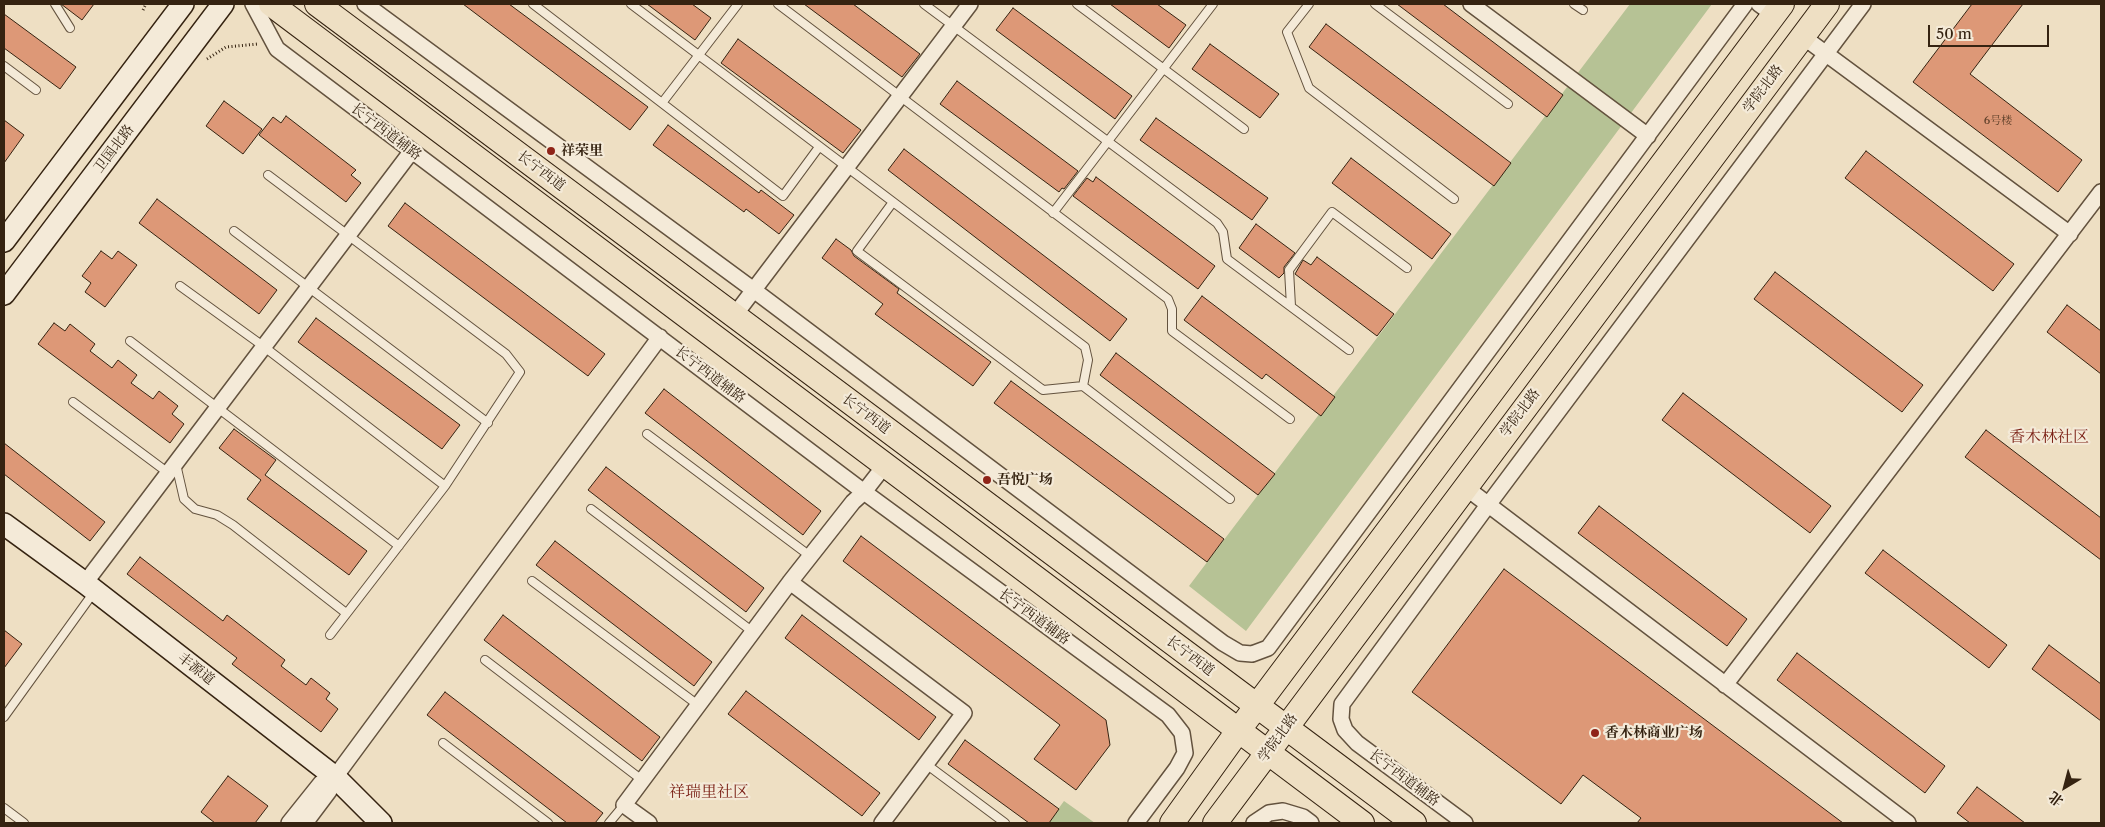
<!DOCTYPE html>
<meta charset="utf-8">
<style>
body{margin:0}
#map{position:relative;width:2105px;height:827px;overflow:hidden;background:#eedfc3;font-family:"Libre Caslon Text","Noto Serif SC",serif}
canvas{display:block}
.frame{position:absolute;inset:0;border:5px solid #352311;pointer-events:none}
.north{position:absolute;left:2040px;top:762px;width:50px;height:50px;-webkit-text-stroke:4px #f4ead8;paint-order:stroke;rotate:217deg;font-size:14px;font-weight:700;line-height:20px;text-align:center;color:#352311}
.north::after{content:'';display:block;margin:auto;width:18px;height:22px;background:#352311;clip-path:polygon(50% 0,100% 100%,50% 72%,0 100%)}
.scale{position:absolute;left:1928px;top:25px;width:121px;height:22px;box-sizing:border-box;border:2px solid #352311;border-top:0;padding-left:6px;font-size:15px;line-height:18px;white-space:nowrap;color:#352311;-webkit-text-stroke:4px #f4ead8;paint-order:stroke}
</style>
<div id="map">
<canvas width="2105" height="827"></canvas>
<div class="frame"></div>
<div class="north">北</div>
<div class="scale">50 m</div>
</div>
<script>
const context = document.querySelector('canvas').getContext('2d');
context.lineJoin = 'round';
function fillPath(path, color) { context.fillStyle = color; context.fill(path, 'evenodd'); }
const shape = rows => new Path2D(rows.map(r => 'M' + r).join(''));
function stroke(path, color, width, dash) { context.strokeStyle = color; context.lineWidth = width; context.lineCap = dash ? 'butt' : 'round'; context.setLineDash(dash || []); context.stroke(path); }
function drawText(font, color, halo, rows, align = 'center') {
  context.font = font + ' "Libre Caslon Text","Noto Serif SC",serif'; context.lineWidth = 4.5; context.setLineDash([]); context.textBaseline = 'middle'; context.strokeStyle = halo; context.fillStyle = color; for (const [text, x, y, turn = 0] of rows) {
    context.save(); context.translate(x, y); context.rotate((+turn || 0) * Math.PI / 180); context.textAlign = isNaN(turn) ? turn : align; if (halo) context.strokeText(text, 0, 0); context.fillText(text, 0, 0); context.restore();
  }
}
fillPath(shape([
 [1630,4,1712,4,1246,631,1189,586],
 [1064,801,1095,823,1048,823]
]), '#b6c295');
const building = shape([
 [61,4,94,4,82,20,61,4],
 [463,4,509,4,648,107,630,130,463,4],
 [647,4,692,4,711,18,695,40,647,4],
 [804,4,853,4,920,54,902,77,804,4],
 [1110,4,1157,4,1186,25,1169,48,1110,4],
 [1397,4,1443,4,1563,95,1547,117,1397,4],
 [1972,4,2023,4,1970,74,2082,160,2058,192,1913,82,1972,4],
 [1013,8,1132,96,1115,119,996,30,1013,8],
 [4,14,76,67,60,89,4,48,4,14],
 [1326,24,1511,163,1494,186,1309,47,1326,24],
 [738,39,861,130,843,153,721,63,738,39],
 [1210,44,1279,94,1260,118,1192,69,1210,44],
 [957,81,1078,171,1064,189,1062,188,1059,192,940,104,957,81],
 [224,101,262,129,243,154,206,126,224,101],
 [286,116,356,170,351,175,361,183,346,202,259,135,273,117,281,123,286,116],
 [1156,118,1268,198,1252,220,1140,140,1156,118],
 [4,120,24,135,4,163,4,120],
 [668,125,759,193,761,190,794,215,779,234,746,209,744,212,653,145,668,125],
 [904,149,1127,319,1110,341,888,170,904,149],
 [1866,151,2014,264,1993,291,1845,178,1866,151],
 [1351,158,1451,234,1432,259,1332,183,1351,158],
 [1096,177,1215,266,1198,289,1073,196,1087,178,1093,182,1096,177],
 [157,199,277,290,259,314,139,223,157,199],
 [405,203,605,354,588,376,388,226,405,203],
 [1256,224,1295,253,1284,267,1284,273,1279,278,1239,248,1256,224],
 [836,239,851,250,854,256,899,289,897,293,991,362,973,386,875,314,883,304,822,258,836,239],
 [101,251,112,259,118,251,137,265,105,307,85,292,91,283,82,276,101,251],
 [1317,257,1394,314,1377,336,1295,274,1303,260,1311,265,1317,257],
 [1775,272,1923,385,1902,412,1754,299,1775,272],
 [1202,296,1335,397,1321,416,1266,374,1262,379,1184,320,1202,296],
 [2067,305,2101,331,2101,374,2047,332,2067,305],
 [316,318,460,425,442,449,298,342,316,318],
 [54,323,65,331,70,324,95,344,90,351,112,368,118,360,137,375,131,383,153,399,159,391,178,406,172,414,184,424,170,443,38,344,54,323],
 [1116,353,1275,474,1258,495,1100,375,1116,353],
 [1011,381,1224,539,1207,562,994,403,1011,381],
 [664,389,821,511,803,535,645,413,664,389],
 [1683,393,1831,506,1810,533,1662,420,1683,393],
 [234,429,276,460,265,475,367,551,349,575,247,499,261,480,219,448,234,429],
 [1986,430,2101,518,2101,560,1965,457,1986,430],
 [4,443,105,522,90,541,4,474,4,443],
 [606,467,764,588,746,612,588,490,606,467],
 [1599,506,1747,619,1727,646,1578,533,1599,506],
 [861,536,1106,720,1110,745,1076,790,1034,759,1060,725,843,561,861,536],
 [555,541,712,662,694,686,536,565,555,541],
 [1883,550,2007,645,1989,668,1865,573,1883,550],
 [140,557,223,621,227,615,254,636,285,660,281,666,306,685,311,678,330,693,326,699,338,709,321,732,232,664,237,658,127,574,140,557],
 [1504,569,1843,823,1637,823,1641,818,1583,775,1561,804,1412,692,1504,569],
 [503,615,660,737,642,761,484,640,503,615],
 [802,615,936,717,919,740,785,638,802,615],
 [4,630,22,644,4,668,4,630],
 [2049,645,2101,684,2101,721,2032,669,2049,645],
 [1797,653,1945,766,1925,793,1777,680,1797,653],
 [746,691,880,793,862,816,728,714,746,691],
 [445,692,603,813,595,823,567,823,427,715,445,692],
 [965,740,1059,809,1049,823,1029,823,948,764,965,740],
 [228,776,268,806,255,823,215,823,201,812,228,776],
 [1977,787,2025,823,1970,823,1957,813,1977,787]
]);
fillPath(building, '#dd9877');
stroke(building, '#352311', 1);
const lane = shape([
 [55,4,70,28],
 [533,4,783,196,819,147],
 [631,4,1085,347,1088,360,1083,386,1230,499],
 [778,4,1168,299,1172,309,1172,331,1290,419],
 [924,4,1217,223,1223,232,1227,259,1349,350],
 [1077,4,1244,129],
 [1309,4,1287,32,1309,88,1454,199],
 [1375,4,1508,104],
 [1574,4,1583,10],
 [4,66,36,90],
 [662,103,738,4],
 [268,175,506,354,520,372,445,486,330,635],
 [893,202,857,251,1043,390,1083,386],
 [1053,213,1213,4],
 [234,231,488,423],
 [180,286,263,346,445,486],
 [1291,306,1289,270,1332,212,1407,268],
 [130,341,399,546],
 [73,402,167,472],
 [647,434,810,556],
 [176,464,184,499,195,509,217,515,233,525,346,613],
 [591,509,753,632],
 [532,581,698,705],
 [485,660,642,780],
 [4,717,94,592],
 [443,743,548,823],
 [926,764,1005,823],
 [4,808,24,823],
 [609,823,624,805]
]);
const street = shape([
 [253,4,277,49,864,492,1168,715,1182,733,1185,753,1177,768,1136,823],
 [365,4,755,291,1223,643,1240,653,1252,654,1268,648,1745,4],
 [1471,4,1648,136],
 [1759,4,1774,15],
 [1802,36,2070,234],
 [734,316,970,4],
 [1465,487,1908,823],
 [790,582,964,713,882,823],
 [85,583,411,152],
 [1725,685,2101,192],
 [335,777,660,337],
 [289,823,321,783,335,777,329,791,305,823],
 [649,823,624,805,790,582,853,502,864,492,885,465],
 [1254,823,1269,813,1283,811,1303,817,1311,823],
 [1465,823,1357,743,1345,730,1341,719,1342,704,1488,505,1863,4]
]);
const secondary = shape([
 [4,241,183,4],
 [4,294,223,4],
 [4,524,85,583,335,777,381,823]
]);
const primary = shape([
 [271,4,1362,823],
 [317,4,1414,823],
 [1172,823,1238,731,1782,4],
 [1215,823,1827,4]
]);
stroke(lane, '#63523e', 10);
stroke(street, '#63523e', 18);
stroke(secondary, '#352311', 24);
stroke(primary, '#352311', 26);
stroke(shape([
 [143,10,146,4],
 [207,59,226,47,258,44]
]), '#352311', 3, [1, 2.5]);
stroke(lane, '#f4ead8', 8);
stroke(street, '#f4ead8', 15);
stroke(secondary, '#f4ead8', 21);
stroke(primary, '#eedfc3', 24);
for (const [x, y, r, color] of [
 [551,151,5,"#8f2418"],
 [987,480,5,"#8f2418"],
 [1595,733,5,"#8f2418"]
]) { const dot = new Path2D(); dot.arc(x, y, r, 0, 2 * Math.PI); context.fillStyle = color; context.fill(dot); stroke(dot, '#f4ead8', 2); }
drawText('11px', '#5f402a', null, [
 ["6号楼",1998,121]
]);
drawText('14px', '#352311', '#f4ead8', [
 ["学院北路",1763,89,-53],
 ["长宁西道辅路",386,132,37],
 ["卫国北路",114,149,-53],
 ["长宁西道",541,171,37],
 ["长宁西道辅路",710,375,37],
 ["学院北路",1520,413,-53],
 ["长宁西道",866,414,37],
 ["长宁西道辅路",1034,617,36],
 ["长宁西道",1190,656,37],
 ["丰源道",196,669,38],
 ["学院北路",1278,738,-54],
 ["长宁西道辅路",1404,778,37]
]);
drawText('bold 14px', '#352311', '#f4ead8', [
 ["祥荣里",561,151],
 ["吾悦广场",997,480],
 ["香木林商业广场",1605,733]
], 'left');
drawText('16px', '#7a1f14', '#f4ead8', [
 ["香木林社区",2049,437],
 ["祥瑞里社区",709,792]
]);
</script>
